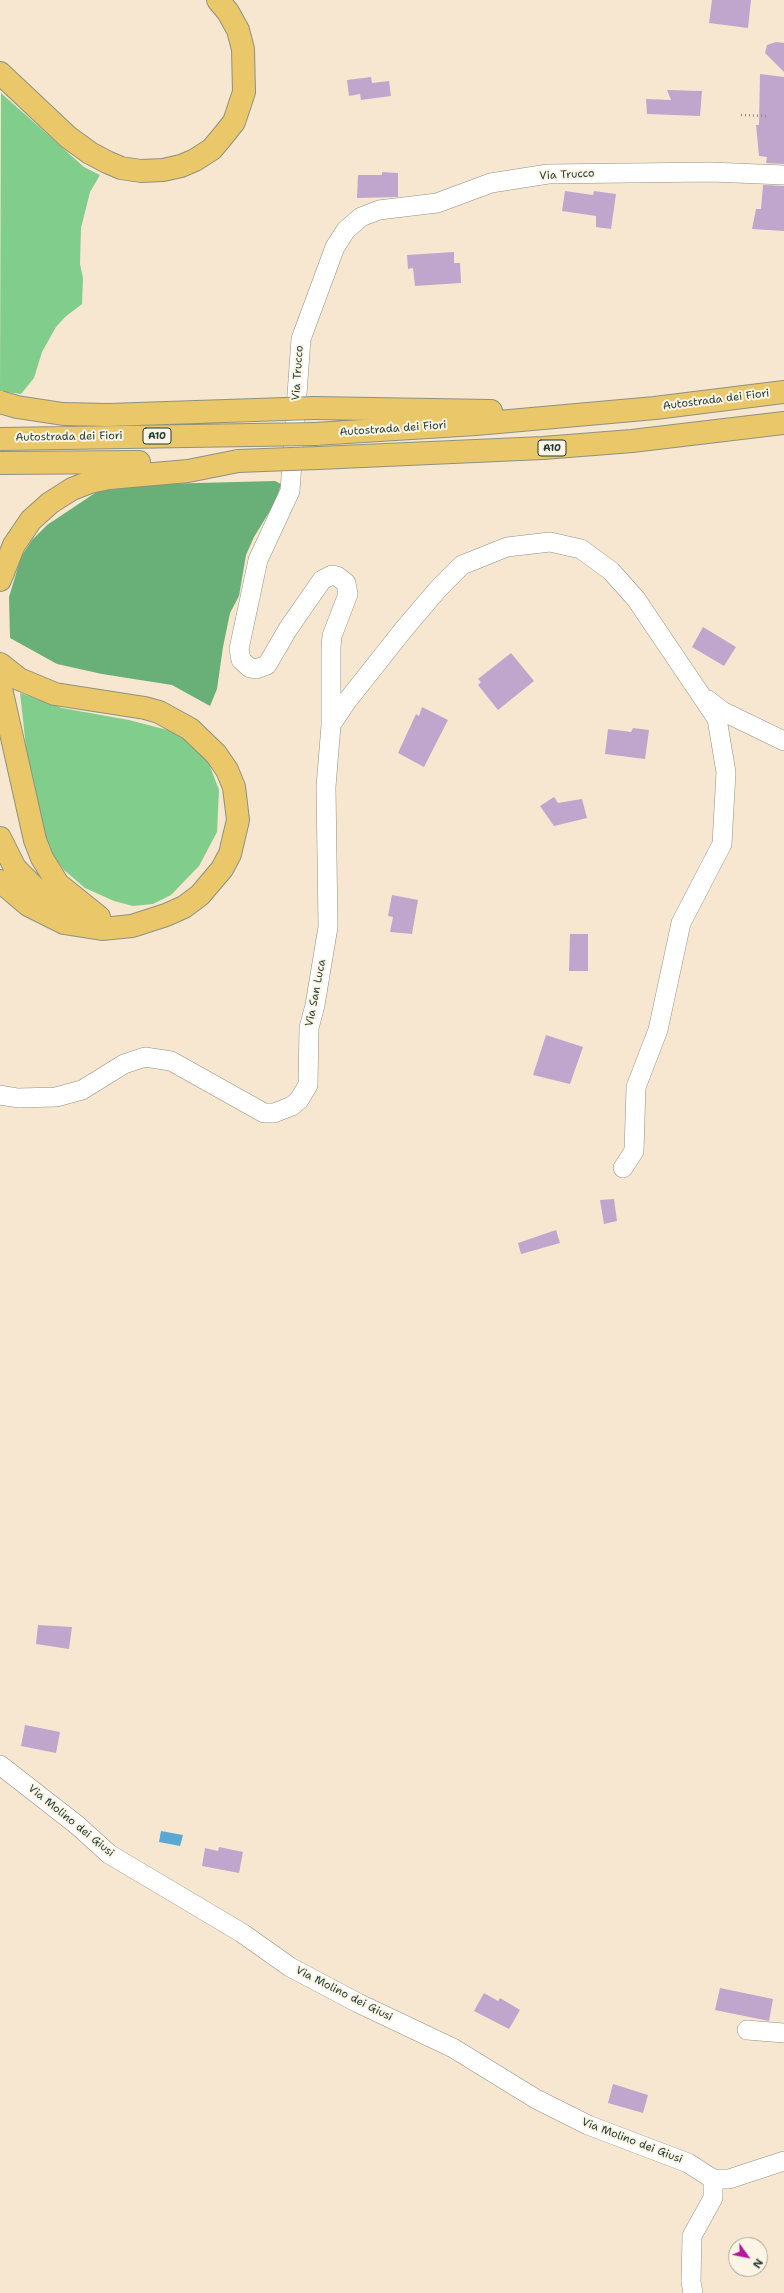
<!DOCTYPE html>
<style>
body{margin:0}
#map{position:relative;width:784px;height:2293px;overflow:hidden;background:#f8e7d0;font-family:"Shantell Sans",sans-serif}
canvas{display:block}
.north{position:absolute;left:728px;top:2237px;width:40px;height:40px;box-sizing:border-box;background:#fcf5e5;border:1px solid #a4ab9e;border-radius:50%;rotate:123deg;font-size:11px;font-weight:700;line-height:16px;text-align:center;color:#1f3d34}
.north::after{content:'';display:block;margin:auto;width:14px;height:18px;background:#b5179e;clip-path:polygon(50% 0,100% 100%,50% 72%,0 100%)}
</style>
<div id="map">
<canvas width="784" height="2293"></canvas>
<div class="north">N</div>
</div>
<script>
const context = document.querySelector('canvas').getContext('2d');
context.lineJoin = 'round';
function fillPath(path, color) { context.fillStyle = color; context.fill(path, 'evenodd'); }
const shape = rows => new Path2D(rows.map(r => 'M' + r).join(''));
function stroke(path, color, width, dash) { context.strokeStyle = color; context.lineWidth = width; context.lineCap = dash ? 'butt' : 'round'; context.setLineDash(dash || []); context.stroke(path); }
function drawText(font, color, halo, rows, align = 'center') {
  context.font = font + ' "Shantell Sans",sans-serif'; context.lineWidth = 4; context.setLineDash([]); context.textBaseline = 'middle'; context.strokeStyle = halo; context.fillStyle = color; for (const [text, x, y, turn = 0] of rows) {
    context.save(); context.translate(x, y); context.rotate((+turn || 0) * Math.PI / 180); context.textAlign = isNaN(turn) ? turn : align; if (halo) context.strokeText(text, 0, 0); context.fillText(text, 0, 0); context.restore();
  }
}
fillPath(shape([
 [1,93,84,167,100,175,90,192,81,228,80,264,83,278,82,304,65,317,56,327,42,352,34,378,21,394,0,391],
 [20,693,62,708,129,720,179,733,208,761,219,790,217,832,199,866,171,895,153,904,133,906,114,901,85,888,64,870,51,852,41,827,27,756]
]), '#81cd8b');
fillPath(shape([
 [275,481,281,484,276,501,254,537,246,555,239,596,230,613,223,647,217,689,210,706,172,685,102,674,57,664,10,638,9,597,21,557,32,540,47,525,98,491,159,484]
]), '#68b077');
fillPath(shape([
 [161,1831,183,1835,180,1846,159,1842]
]), '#5aa9d4');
fillPath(shape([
 [712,0,751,0,748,28,709,23],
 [776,42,784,43,784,72,765,53,767,45],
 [760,74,784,77,784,164,766,163,767,157,759,156,756,125,759,125],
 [371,77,372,83,389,81,391,96,361,100,360,94,349,96,347,80],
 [667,90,702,91,700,116,647,114,646,99,671,100],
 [382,172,398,173,398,197,357,198,358,175,382,175],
 [763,185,784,186,784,231,752,229,756,209,761,209],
 [565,191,593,195,594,191,616,194,611,229,596,227,596,216,562,211],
 [454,252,454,263,460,263,461,283,415,286,413,268,408,269,407,255],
 [703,627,736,647,724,666,692,647],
 [511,653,534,681,498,710,478,685,481,682,478,679],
 [422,707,448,720,424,767,398,753,416,714,419,716],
 [633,728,649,730,645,759,605,754,608,729,631,732],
 [554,797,558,803,582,799,587,818,554,826,540,806],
 [392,895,418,900,412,934,390,932,393,917,388,916],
 [570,934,588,934,588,971,569,971],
 [546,1035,583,1047,570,1084,533,1075],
 [614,1199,617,1221,604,1224,600,1200],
 [556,1230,560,1243,521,1254,518,1243],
 [38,1625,72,1627,69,1649,36,1644],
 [25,1725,60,1732,56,1753,21,1746],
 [219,1847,243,1852,239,1873,202,1866,205,1848,218,1851],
 [720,1988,773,1999,769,2021,715,2010],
 [484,1993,498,2001,500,1998,520,2010,509,2029,474,2011],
 [613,2084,648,2095,643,2113,608,2103]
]), '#c0a5cd');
const minor = shape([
 [708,700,722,711,784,741],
 [331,725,347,701,404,629,439,588,462,565,507,547,550,542,581,549,611,571,636,599,717,719,726,772,722,844,681,923,658,1030,636,1087,634,1151,623,1168],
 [0,1095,18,1098,56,1097,82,1090,124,1064,145,1057,171,1061,264,1113,274,1113,292,1106,299,1100,308,1085,309,1028,315,1005,328,927,326,787,331,725,331,647,332,636,348,594,346,583,337,576,332,575,322,580,288,629,267,665,256,669,250,668,241,660,239,649,258,560,290,491,301,339,335,247,346,230,361,217,379,210,437,203,491,183,548,174,711,172,784,175],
 [0,1765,77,1825,109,1854,242,1933,290,1967,358,2003,453,2048,536,2099,588,2125,688,2163,713,2179,729,2179,784,2161],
 [747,2030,784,2033],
 [693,2293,691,2282,692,2236,713,2198,713,2179]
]);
const highway = shape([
 [0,73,68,137,90,153,107,162,121,168,141,171,163,170,181,166,195,160,212,149,222,137,234,122,244,92,243,49,238,30,228,12,218,0],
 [314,408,491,411],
 [315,434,476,424,655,408,784,392],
 [318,458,543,448,632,441,784,423],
 [0,463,139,462],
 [0,580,14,545,31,520,50,503,72,489,90,482,109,478,188,471,238,461],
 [0,664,19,679,55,694,145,708,159,712,190,729,216,754,227,770,234,787,238,820,230,854,222,869,200,895,184,907,166,915,132,926,102,929,64,923,28,905,0,881],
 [0,684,35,840,42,858,58,884,99,917],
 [0,838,15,868,40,893,59,905,81,912]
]);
stroke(minor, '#8c9282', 20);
stroke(highway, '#8c9282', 24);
stroke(shape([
 [741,115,766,116]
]), '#8c9282', 2.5, [1, 3]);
stroke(minor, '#fff', 19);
stroke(highway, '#eac769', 22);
const highwayBridge = shape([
 [0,402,17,407,63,414,108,415,314,408],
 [0,439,315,434],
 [238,461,318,458]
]);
stroke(highwayBridge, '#8c9282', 24, []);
stroke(highwayBridge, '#eac769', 22);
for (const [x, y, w] of [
 [157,436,28],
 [552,448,28]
]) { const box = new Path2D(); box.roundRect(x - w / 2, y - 8, w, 16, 3); context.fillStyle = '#fcf5e5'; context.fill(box); stroke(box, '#1f3d34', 1); }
drawText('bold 10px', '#1f3d34', null, [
 ["A10",157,436],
 ["A10",552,448]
]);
drawText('11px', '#1f3d34', '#fcf5e5', [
 ["Via Trucco",567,175,-3],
 ["Via Trucco",298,373,-86],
 ["Autostrada dei Fiori",716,400,-7],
 ["Autostrada dei Fiori",393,429,-4],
 ["Autostrada dei Fiori",69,437,-1],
 ["Via San Luca",316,993,-79],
 ["Via Molino dei Giusi",71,1821,39],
 ["Via Molino dei Giusi",344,1994,27],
 ["Via Molino dei Giusi",632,2141,21]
]);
</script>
